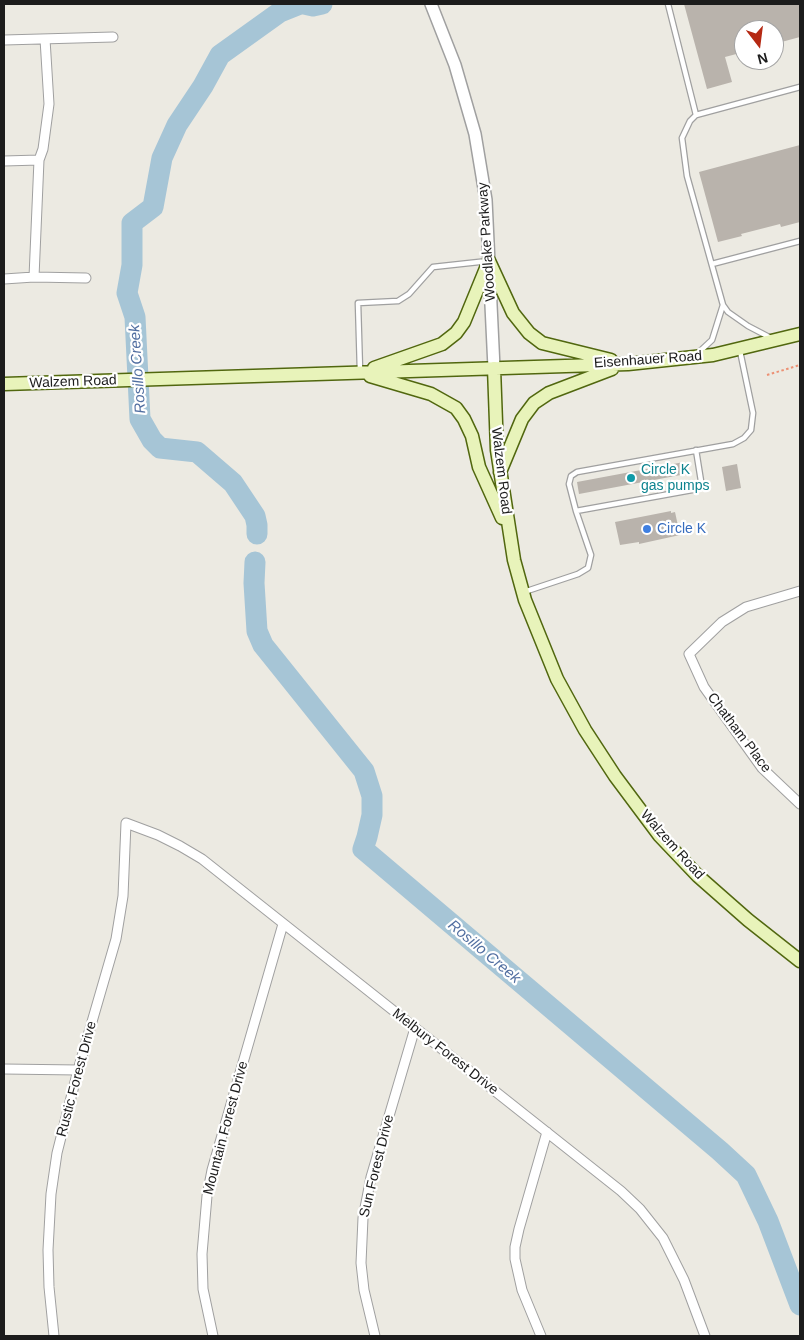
<!DOCTYPE html>
<style>
body{margin:0}
#map{position:relative;width:804px;height:1340px;overflow:hidden;background:#eceae2;font-family:Arial,sans-serif}
canvas{display:block}
.frame{position:absolute;inset:0;border:5px solid #1c1c1c;pointer-events:none}
.north{position:absolute;left:734px;top:20px;width:50px;height:50px;box-sizing:border-box;background:#fff;border:1px solid #a4a4a4;border-radius:50%;rotate:165deg;font-size:14px;font-weight:700;line-height:20px;text-align:center;color:#1c1c1c}
.north::after{content:'';display:block;margin:auto;width:18px;height:22px;background:#b52913;clip-path:polygon(50% 0,100% 100%,50% 72%,0 100%)}
</style>
<div id="map">
<canvas width="804" height="1340"></canvas>
<div class="frame"></div>
<div class="north">N</div>
</div>
<script>
const context = document.querySelector('canvas').getContext('2d');
context.lineJoin = 'round';
const shape = rows => new Path2D(rows.map(r => 'M' + r).join(''));
function stroke(path, color, width, dash) { context.strokeStyle = color; context.lineWidth = width; context.lineCap = dash ? 'butt' : 'round'; context.setLineDash(dash || []); context.stroke(path); }
function fillPath(path, color) { context.fillStyle = color; context.fill(path, 'evenodd'); }
function drawText(font, color, halo, rows, align = 'center') {
  context.font = font + ' Arial,sans-serif'; context.lineWidth = 4.5; context.setLineDash([]); context.textBaseline = 'middle'; context.strokeStyle = halo; context.fillStyle = color; for (const [text, x, y, turn = 0] of rows) {
    context.save(); context.translate(x, y); context.rotate((+turn || 0) * Math.PI / 180); context.textAlign = isNaN(turn) ? turn : align; if (halo) context.strokeText(text, 0, 0); context.fillText(text, 0, 0); context.restore();
  }
}
stroke(shape([
 [304,4,313,6,322,4],
 [257,534,257,525,255,516,233,483,197,452,160,448,152,440,140,419,135,317,127,293,132,265,132,223,153,207,162,158,177,125,203,86,220,55,280,12,300,4],
 [255,562,254,583,257,631,263,645,364,771,372,796,372,815,367,837,363,849,720,1151,746,1175,768,1221,800,1305]
]), '#a6c5d6', 21);
fillPath(shape([
 [684,4,800,4,800,37,774,44,774,30,744,30,744,52,725,57,732,82,707,89],
 [800,145,800,222,781,227,780,224,741,234,742,236,718,242,699,172],
 [684,462,686,474,579,494,577,482],
 [737,464,741,488,726,491,722,467],
 [671,511,671,513,675,512,680,535,639,544,639,542,620,545,615,522]
]), '#b9b3ac');
const service = shape([
 [668,4,696,115,690,121,682,138,687,176,723,305,728,312,748,326,771,338],
 [696,115,800,87],
 [712,264,800,241],
 [698,353,712,340,723,305],
 [360,371,358,303,398,301,409,294,433,267,488,261],
 [576,511,692,490,701,481,696,450],
 [524,592,578,574,588,568,591,555,576,511,569,484,571,476,577,472,733,444,744,438,751,430,753,413,740,351]
]);
const minor = shape([
 [45,39,49,104,43,149,39,160,34,277,86,278],
 [4,40,113,37],
 [4,161,39,160],
 [4,279,34,277],
 [800,591,746,607,722,622,689,654,704,687,762,768,800,804],
 [4,1069,78,1070],
 [54,1336,49,1287,48,1250,51,1194,57,1153,78,1070,116,939,123,896,126,823,158,835,180,846,202,859,621,1191,640,1209,663,1238,684,1280,705,1336],
 [213,1336,203,1289,202,1254,207,1196,212,1170,283,924],
 [375,1336,364,1290,361,1263,363,1218,371,1177,415,1028],
 [541,1336,522,1290,515,1259,515,1247,519,1229,547,1132]
]);
const tertiary = shape([
 [431,4,455,65,475,134,486,200,494,368]
]);
const secondary = shape([
 [489,261,513,313,529,333,542,343,611,360],
 [374,368,442,344,456,333,464,322,489,261],
 [494,368,497,450,514,560,525,600,557,679,585,730,615,776,659,835,698,876,748,920,800,961],
 [370,376,431,394,456,408,464,419,472,436,479,467,502,518],
 [4,384,628,364,713,355,800,334],
 [500,472,522,419,534,403,549,393,612,369]
]);
stroke(service, '#a0a0a0', 7);
stroke(minor, '#a0a0a0', 11);
stroke(tertiary, '#a0a0a0', 14);
stroke(secondary, '#51670f', 15);
stroke(shape([
 [767,375,800,365]
]), '#ec9174', 2, [2.5, 2.5]);
stroke(service, '#fff', 4.5);
stroke(minor, '#fff', 9);
stroke(tertiary, '#fff', 11);
stroke(secondary, '#e8f3ba', 12);
for (const [x, y, r, color] of [
 [631,478,5,"#0f9aa8"],
 [647,529,5,"#3f7fe0"]
]) { const dot = new Path2D(); dot.arc(x, y, r, 0, 2 * Math.PI); context.fillStyle = color; context.fill(dot); stroke(dot, '#fff', 2); }
drawText('14px', '#1c1c1c', '#fff', [
 ["Woodlake Parkway",487,242,-94],
 ["Eisenhauer Road",648,360,-4],
 ["Walzem Road",73,382,-2],
 ["Walzem Road",501,471,83],
 ["Chatham Place",739,733,53],
 ["Walzem Road",672,845,48],
 ["Melbury Forest Drive",445,1052,38],
 ["Rustic Forest Drive",77,1079,-75],
 ["Mountain Forest Drive",226,1128,-75],
 ["Sun Forest Drive",377,1166,-76]
]);
drawText('14px', '#0d838f', '#fff', [
 ["Circle K",641,470],
 ["gas pumps",641,486]
], 'left');
drawText('14px', '#366cbe', '#fff', [
 ["Circle K",657,529]
], 'left');
drawText('italic 15px', '#526fa1', '#fff', [
 ["Rosillo Creek",138,369,-94],
 ["Rosillo Creek",484,952,40]
]);
</script>
